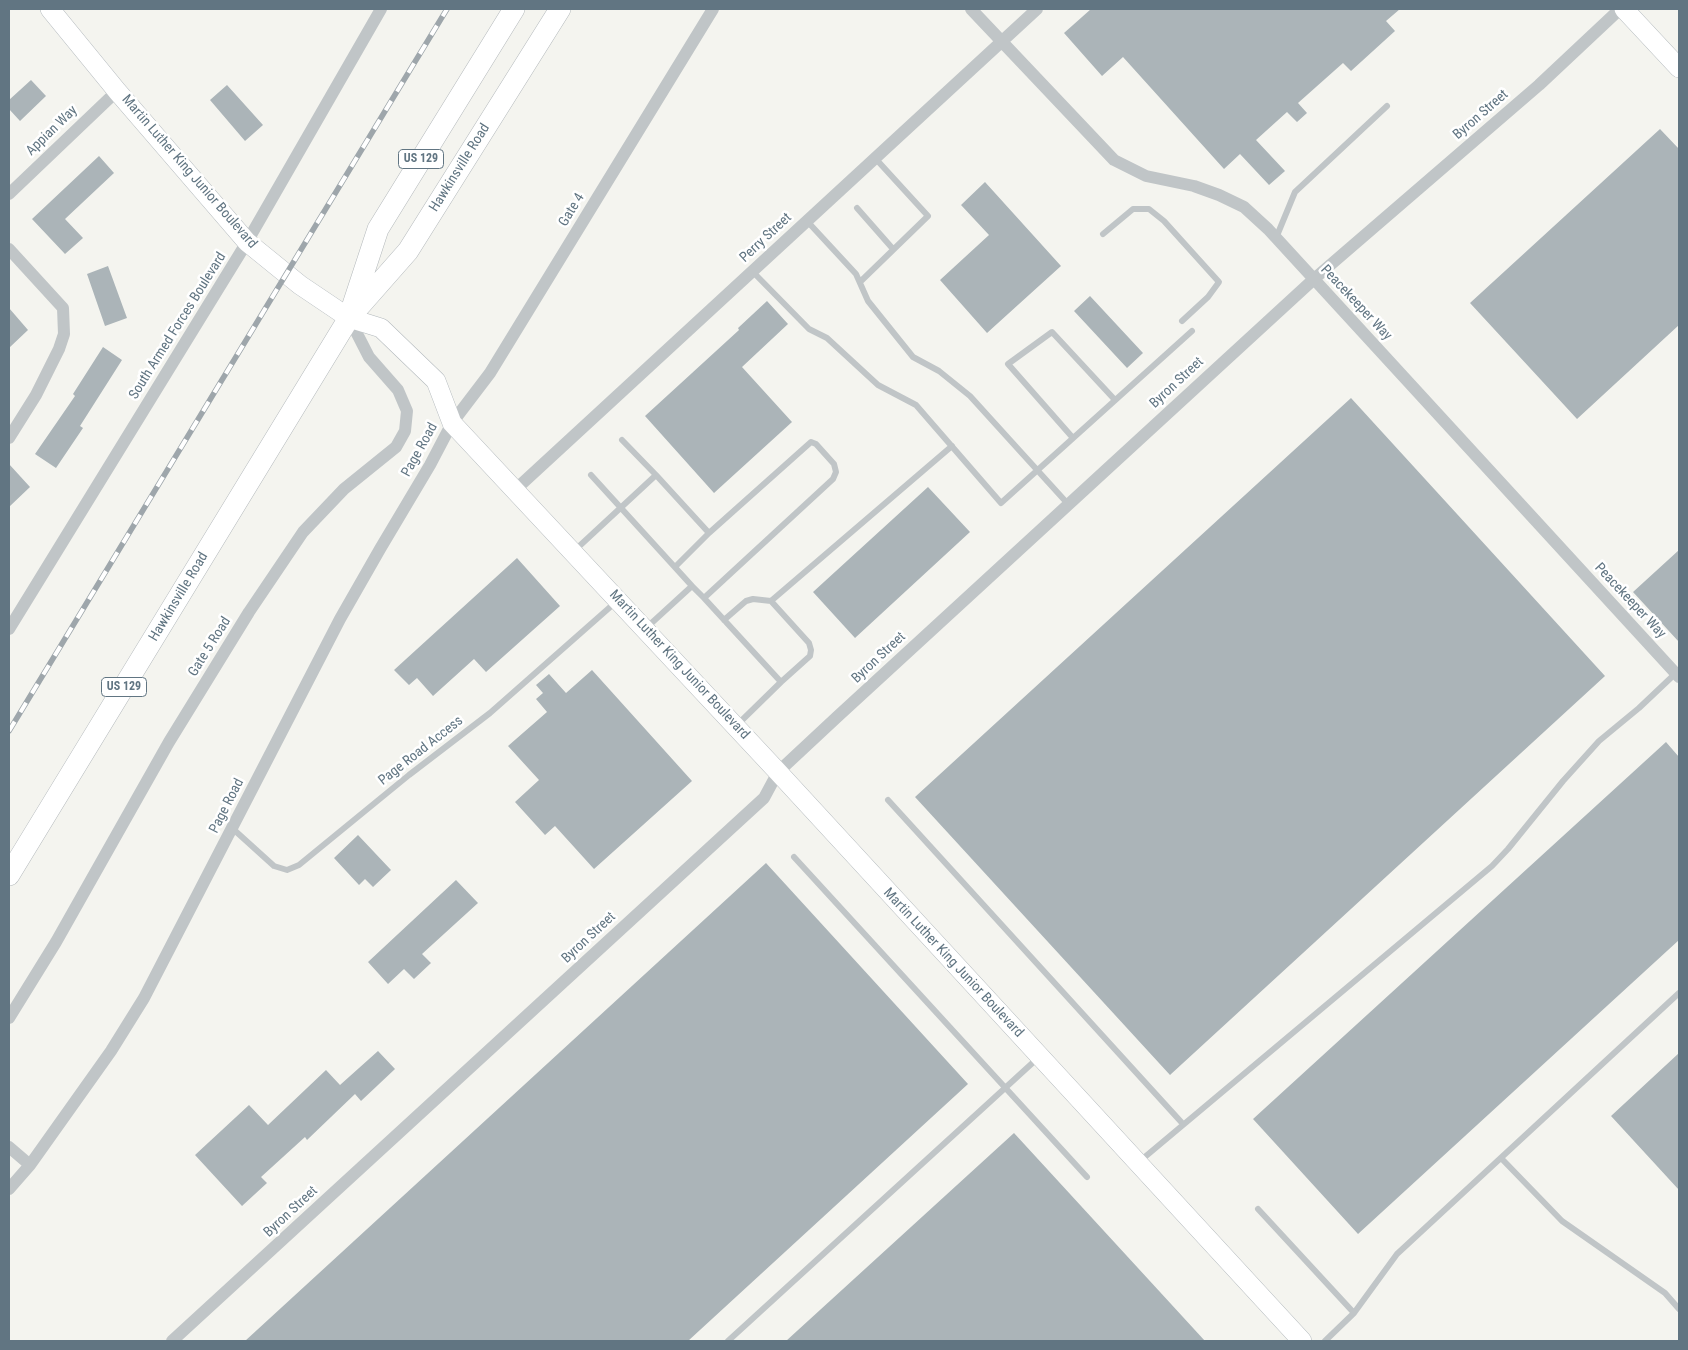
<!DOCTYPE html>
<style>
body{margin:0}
#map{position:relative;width:1688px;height:1350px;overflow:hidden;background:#f4f4ef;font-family:"Roboto Condensed",sans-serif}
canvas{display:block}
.frame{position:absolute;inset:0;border:10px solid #617582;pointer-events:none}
</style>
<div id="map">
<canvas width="1688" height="1350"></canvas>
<div class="frame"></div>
</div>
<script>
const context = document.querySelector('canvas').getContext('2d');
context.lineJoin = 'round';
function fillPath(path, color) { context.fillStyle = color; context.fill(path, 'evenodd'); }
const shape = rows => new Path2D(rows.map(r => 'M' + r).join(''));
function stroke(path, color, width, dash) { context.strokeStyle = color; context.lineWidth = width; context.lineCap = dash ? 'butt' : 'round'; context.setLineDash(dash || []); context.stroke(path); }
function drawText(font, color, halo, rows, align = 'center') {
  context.font = font + ' "Roboto Condensed",sans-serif'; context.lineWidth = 5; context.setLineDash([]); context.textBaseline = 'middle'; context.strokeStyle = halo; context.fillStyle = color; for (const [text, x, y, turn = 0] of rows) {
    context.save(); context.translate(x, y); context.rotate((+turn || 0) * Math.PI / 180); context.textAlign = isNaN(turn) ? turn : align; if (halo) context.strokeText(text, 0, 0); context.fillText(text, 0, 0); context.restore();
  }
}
fillPath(shape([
 [1091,9,1400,9,1386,21,1395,31,1351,71,1343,63,1298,103,1307,113,1297,122,1287,112,1256,140,1285,171,1269,185,1240,154,1224,169,1123,57,1102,76,1064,33],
 [31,80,46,96,20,121,9,109,9,100],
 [227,85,263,125,245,141,210,100],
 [1660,129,1679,149,1679,325,1577,419,1470,303],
 [99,156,114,173,65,219,83,238,65,254,32,219],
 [985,182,1061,266,987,333,940,280,989,235,961,205],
 [108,266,127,318,105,326,87,274],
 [1090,296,1143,353,1127,368,1074,311],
 [767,301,788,324,742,367,792,422,714,493,645,416,739,330,738,328],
 [9,308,28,330,9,348],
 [103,347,122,360,80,426,83,428,56,468,35,454,75,396,73,394],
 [1351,398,1605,676,1170,1075,915,797],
 [9,464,30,487,9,507],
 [928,487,970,532,855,638,813,592],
 [1679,550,1679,642,1633,592],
 [517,558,560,606,486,672,474,659,433,696,417,678,409,685,394,670],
 [592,670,692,781,594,869,555,826,545,835,515,802,539,780,508,746,547,712,536,699,543,693,536,685,549,674,566,693],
 [1666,742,1679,757,1679,940,1358,1234,1253,1119],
 [358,835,391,870,373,887,365,879,359,885,334,858],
 [766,863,968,1084,688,1341,245,1341],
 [456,880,478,903,422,954,431,963,414,979,404,969,388,984,368,962],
 [378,1051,395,1069,361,1101,355,1094,307,1140,305,1137,261,1177,267,1183,242,1206,195,1155,249,1105,268,1125,326,1070,340,1085],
 [1679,1053,1679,1190,1611,1116],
 [1014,1133,1205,1341,786,1341]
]), '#abb4b8');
const secondary = shape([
 [50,9,117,91,247,242,300,285,349,318,381,328,436,381,452,423,778,772,1302,1341],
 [1624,9,1679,68]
]);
const primary = shape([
 [352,308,378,229,514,9],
 [9,875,349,318,408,251,560,9]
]);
stroke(secondary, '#b2b8bc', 20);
stroke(primary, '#b3b8bb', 22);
stroke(shape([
 [857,208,893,249],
 [807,221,856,274,868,301,913,357,939,371,970,396,1068,504],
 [1103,234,1133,209,1149,209,1164,221,1219,282,1208,297,1182,321],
 [1276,238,1295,192,1387,106],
 [752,271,809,329,827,338,878,385,916,405,1001,503,1192,331],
 [860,282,928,216,875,158],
 [1073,438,1008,364,1052,332,1115,400],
 [591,475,692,586],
 [656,475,709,533,811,442,816,444,834,464,836,472,833,479,704,598],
 [574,551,656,475,622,440],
 [675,567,709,533],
 [724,620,746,601,753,599,771,601],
 [645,629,692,586,704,598,781,682,736,726],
 [781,682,810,656,811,650,809,643,771,601,952,446],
 [888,800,1183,1124],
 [232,828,274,866,287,870,299,865,409,775,490,713,617,601],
 [794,857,1087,1177],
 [1501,1158,1562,1221,1665,1293,1679,1309],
 [1140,1161,1492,866,1508,849,1563,781,1599,741,1639,708,1676,673],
 [1258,1209,1354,1313],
 [728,1341,1039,1057],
 [1325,1341,1354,1313,1397,1254,1679,993]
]), '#c0c5c7', 6);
stroke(shape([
 [971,9,1114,160,1146,176,1194,186,1219,195,1244,207,1268,229,1679,677],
 [9,194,117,91],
 [9,249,63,308,64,334,59,349,36,395,9,438],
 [515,490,1037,9],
 [9,629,247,242,381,9],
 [9,1018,56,942,169,742,249,612,303,532,344,489,396,447,405,431,407,411,398,390,369,357,349,318],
 [9,1147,30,1165],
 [9,1189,30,1165,111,1051,144,998,340,619,380,549,430,465,452,423,490,373,713,9],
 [172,1341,764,798,778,772,837,717,1314,279,1539,85,1620,9]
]), '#c0c5c7', 12);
stroke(secondary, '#fff', 19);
stroke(primary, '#fff', 21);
const rail = shape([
 [9,731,447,9]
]);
stroke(rail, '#9ea6ab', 5.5);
stroke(rail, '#fff', 4, [11]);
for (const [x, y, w] of [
 [421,159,45],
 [124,687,45]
]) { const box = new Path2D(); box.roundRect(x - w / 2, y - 9.5, w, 19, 4); context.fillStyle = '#fff'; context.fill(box); stroke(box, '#617582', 1); }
drawText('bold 12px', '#617582', null, [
 ["US 129",421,159],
 ["US 129",124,687]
]);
drawText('14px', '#617582', '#fff', [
 ["Byron Street",1481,115,-41],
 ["Appian Way",52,131,-44],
 ["Hawkinsville Road",460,168,-58],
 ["Martin Luther King Junior Boulevard",189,172,49],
 ["Gate 4",572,210,-59],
 ["Perry Street",766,238,-43],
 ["Peacekeeper Way",1356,303,47],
 ["South Armed Forces Boulevard",178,326,-58],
 ["Byron Street",1177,383,-43],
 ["Page Road",420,450,-61],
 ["Hawkinsville Road",179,597,-59],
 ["Peacekeeper Way",1630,601,47],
 ["Gate 5 Road",210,647,-58],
 ["Byron Street",879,658,-43],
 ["Martin Luther King Junior Boulevard",679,665,47],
 ["Page Road Access",421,751,-38],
 ["Page Road",227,806,-63],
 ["Byron Street",589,938,-43],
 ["Martin Luther King Junior Boulevard",953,963,47],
 ["Byron Street",291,1212,-43]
]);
</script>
